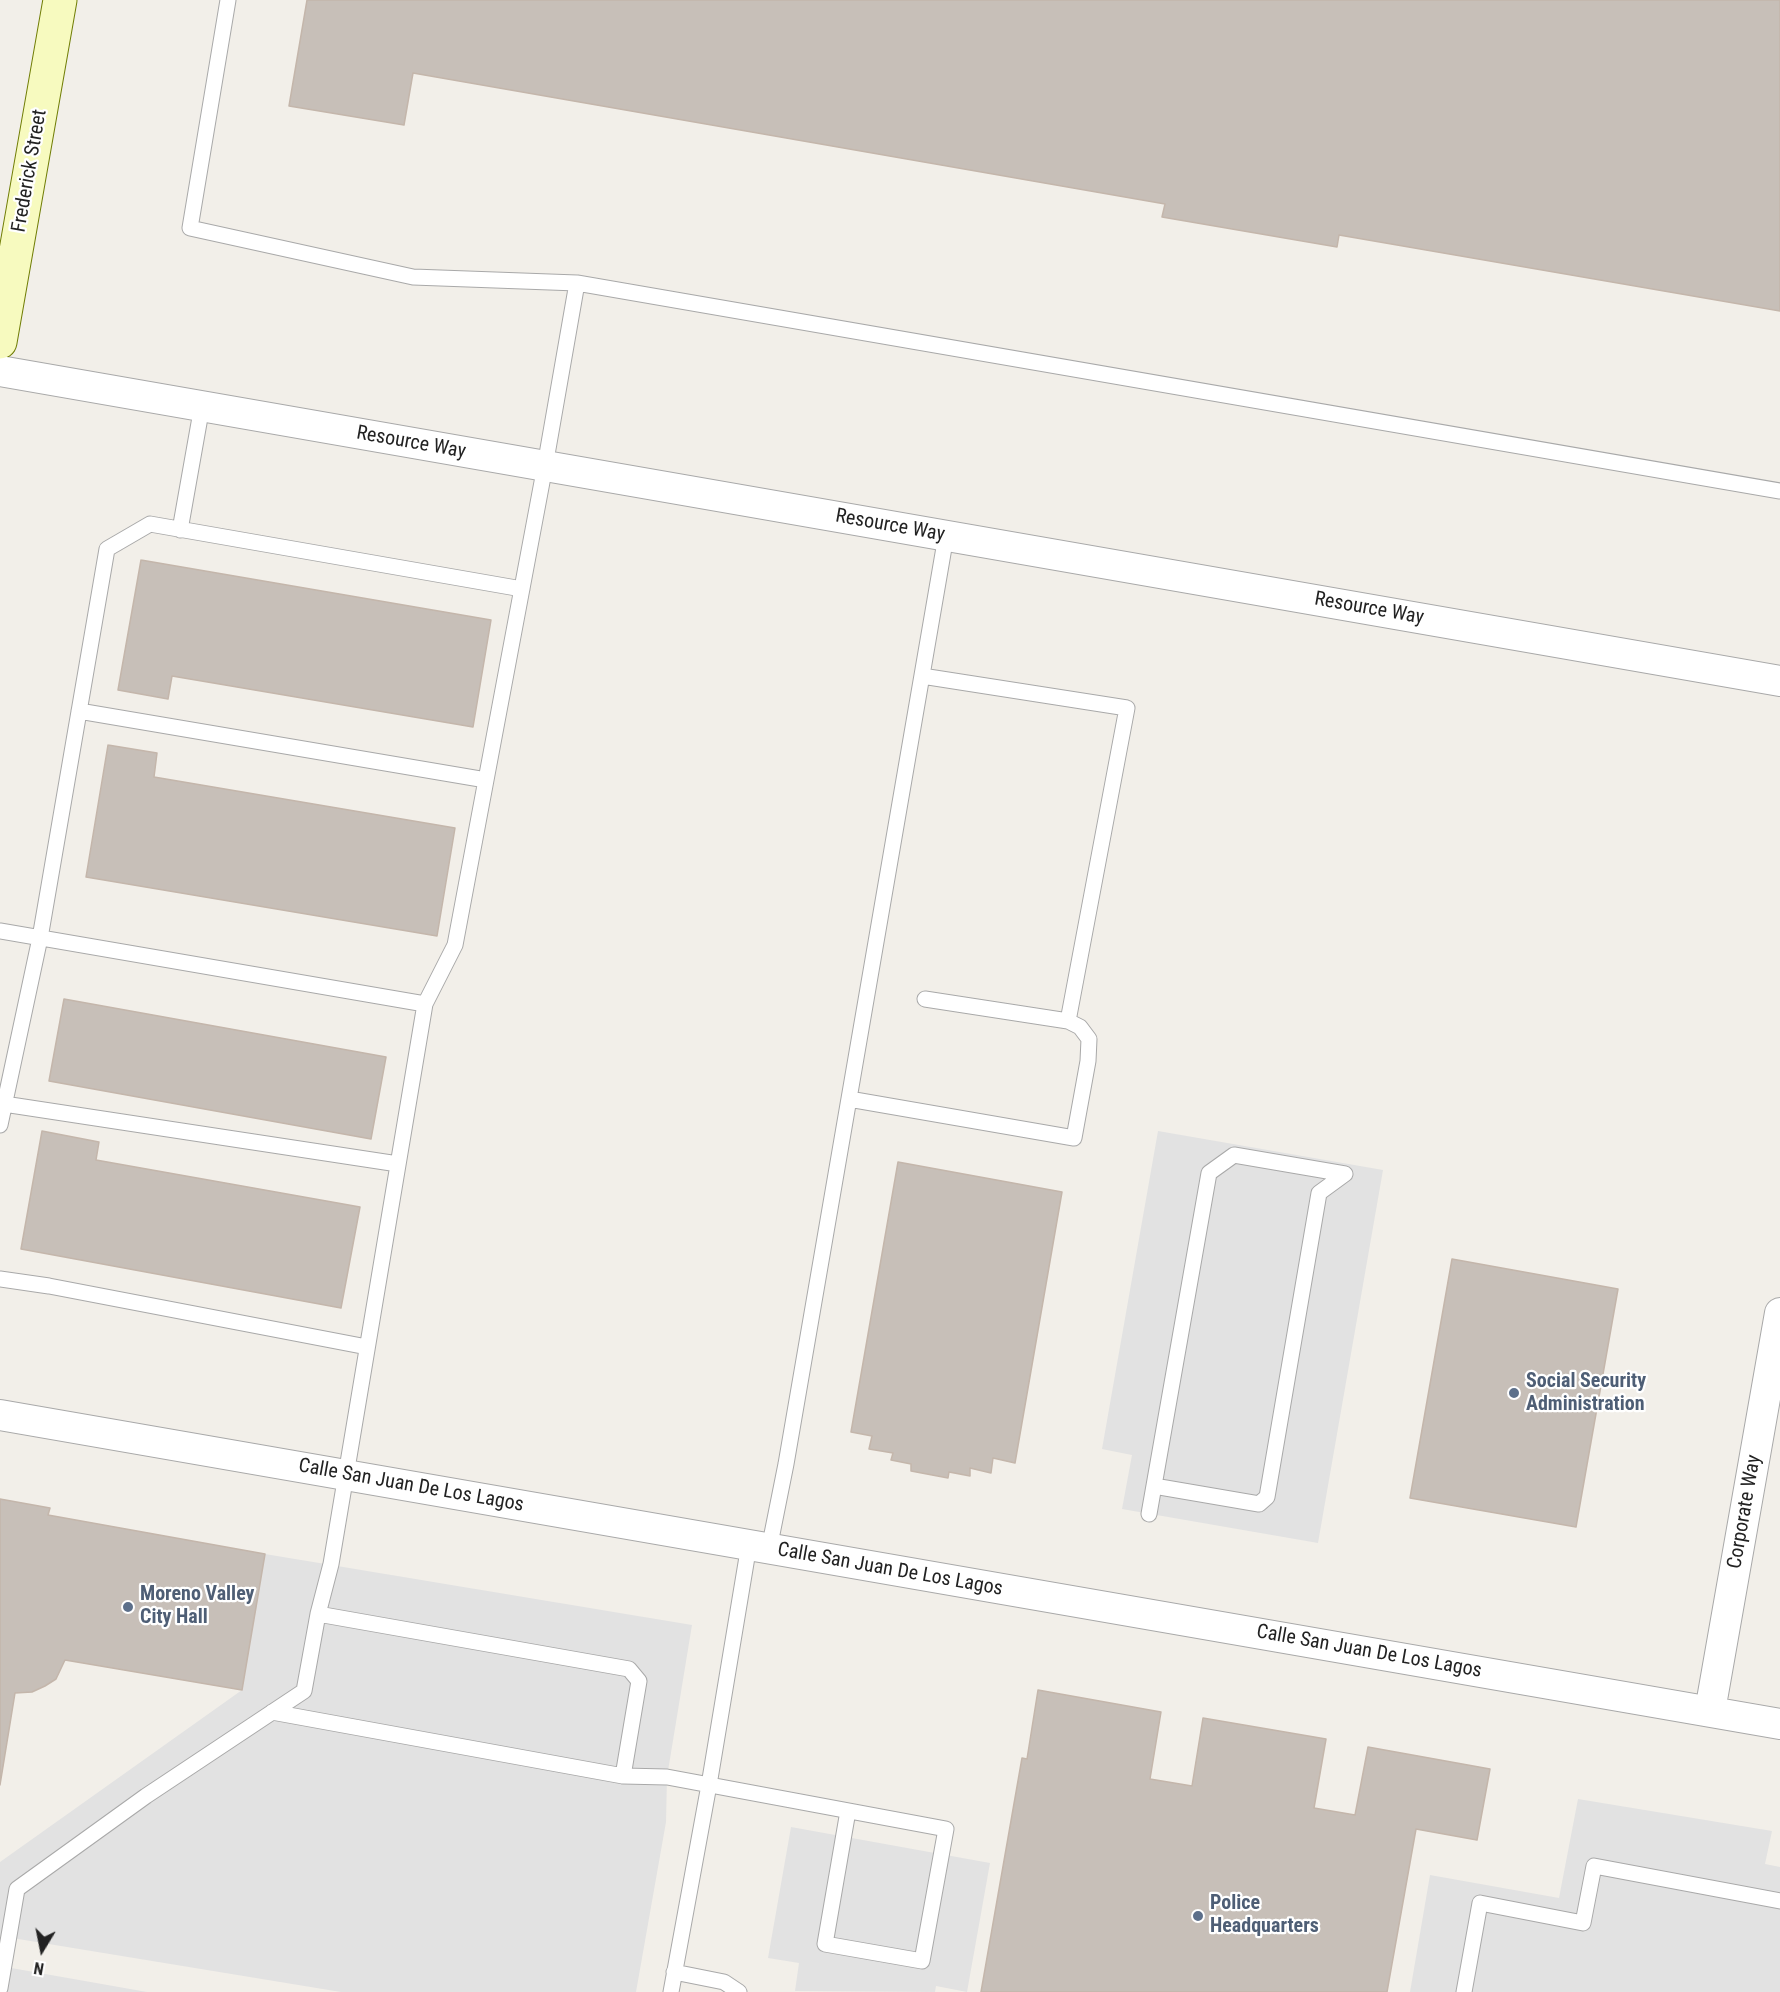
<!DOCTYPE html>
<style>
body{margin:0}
#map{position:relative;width:1780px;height:1992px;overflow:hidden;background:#f2efe9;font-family:"Roboto Condensed",sans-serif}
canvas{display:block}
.north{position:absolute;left:12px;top:1920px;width:60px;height:60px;-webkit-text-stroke:4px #fff;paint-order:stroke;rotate:190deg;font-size:16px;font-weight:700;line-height:24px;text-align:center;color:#222}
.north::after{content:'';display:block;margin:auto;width:21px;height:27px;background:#222;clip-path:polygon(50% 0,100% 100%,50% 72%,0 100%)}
</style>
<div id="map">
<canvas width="1780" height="1992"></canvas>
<div class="north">N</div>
</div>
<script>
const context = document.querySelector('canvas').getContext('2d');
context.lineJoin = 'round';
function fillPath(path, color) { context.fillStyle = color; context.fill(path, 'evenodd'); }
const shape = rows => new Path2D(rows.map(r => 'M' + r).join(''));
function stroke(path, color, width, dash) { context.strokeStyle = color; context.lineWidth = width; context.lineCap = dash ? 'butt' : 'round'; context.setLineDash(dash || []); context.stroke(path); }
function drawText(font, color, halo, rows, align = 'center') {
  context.font = font + ' "Roboto Condensed",sans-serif'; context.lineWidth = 4.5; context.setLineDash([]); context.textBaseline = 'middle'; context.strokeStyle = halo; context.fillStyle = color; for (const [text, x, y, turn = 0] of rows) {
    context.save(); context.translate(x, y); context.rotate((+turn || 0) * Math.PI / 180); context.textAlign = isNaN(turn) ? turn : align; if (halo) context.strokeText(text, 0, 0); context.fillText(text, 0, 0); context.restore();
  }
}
fillPath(shape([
 [1158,1131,1383,1170,1318,1543,1122,1509,1132,1455,1102,1449],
 [265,1554,692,1625,667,1777,666,1822,636,1992,341,1992,0,1936,0,1862,242,1690],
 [1578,1799,1772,1831,1765,1864,1780,1867,1780,1992,1410,1992,1430,1875,1559,1898],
 [791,1827,990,1863,967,1992,936,1986,935,1992,795,1991,799,1963,768,1958],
 [0,1966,147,1992,0,1992]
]), '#e2e2e2');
const building = shape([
 [307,0,1780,0,1780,311,1339,235,1337,247,1162,217,1165,204,413,73,404,125,289,106,307,0],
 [141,560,491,620,473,727,172,676,168,699,118,690,141,560],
 [108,745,157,753,154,777,455,828,437,936,86,877,108,745],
 [64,999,386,1057,371,1139,49,1081,64,999],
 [42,1131,99,1142,96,1160,360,1207,341,1308,21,1249,42,1131],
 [898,1162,1062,1192,1015,1463,993,1458,991,1473,970,1468,970,1476,949,1472,948,1478,911,1471,911,1464,891,1460,893,1453,869,1449,872,1436,851,1432,898,1162],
 [1452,1259,1618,1289,1576,1527,1410,1498,1452,1259],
 [0,1499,50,1508,48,1515,265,1554,242,1690,65,1660,56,1679,45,1686,32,1692,15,1693,0,1785,0,1499],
 [1038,1690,1161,1712,1150,1779,1192,1786,1203,1718,1326,1739,1314,1808,1355,1815,1368,1747,1490,1769,1477,1840,1416,1829,1387,1992,981,1992,1022,1758,1027,1759,1038,1690]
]);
fillPath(building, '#c7bfb8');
stroke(building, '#c4b6ab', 1.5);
const lane = shape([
 [577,283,1780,491],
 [180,530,202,406],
 [79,711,486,780],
 [0,931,425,1004],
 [925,999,1068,1021],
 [849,1099,1074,1138,1088,1061,1089,1039,1080,1027,1068,1021,1127,708,922,676],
 [4,1104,398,1164],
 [0,1125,40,938,107,549,150,524,522,589],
 [0,1279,49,1286,367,1347],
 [1149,1514,1209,1173,1234,1155,1345,1174,1319,1193,1267,1497,1259,1504,1154,1486],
 [769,1549,786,1464,946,536],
 [318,1614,629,1669,639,1681,623,1776,667,1777,946,1829,922,1961,825,1944,848,1811],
 [272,1712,623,1776],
 [674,1972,724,1982,739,1992],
 [0,1988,17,1889,146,1796,304,1691,318,1614,331,1564,425,1004,455,945,545,466,577,283,413,277,190,228,228,0],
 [671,1992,709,1785,749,1545],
 [1464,1992,1480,1903,1583,1923,1594,1866,1780,1901]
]);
const street = shape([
 [0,371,1780,681],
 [0,1415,1780,1724],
 [1710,1711,1780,1313]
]);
const secondary = shape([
 [0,342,60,0]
]);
stroke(lane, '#a9a9a9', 17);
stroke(street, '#a9a9a9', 32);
stroke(secondary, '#707d05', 35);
stroke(lane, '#fff', 15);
stroke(street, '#fff', 30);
stroke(secondary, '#f7fabf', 33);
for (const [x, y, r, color] of [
 [1514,1393,6,"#5c6f8a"],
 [128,1607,6,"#5c6f8a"],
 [1198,1916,6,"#5c6f8a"]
]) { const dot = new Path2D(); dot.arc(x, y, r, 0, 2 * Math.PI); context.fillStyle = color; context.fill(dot); stroke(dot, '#fff', 2); }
drawText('20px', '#222', '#fff', [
 ["Frederick Street",30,171,-80],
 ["Resource Way",411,443,10],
 ["Resource Way",890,526,10],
 ["Resource Way",1369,609,10],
 ["Calle San Juan De Los Lagos",411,1486,10],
 ["Corporate Way",1745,1512,-80],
 ["Calle San Juan De Los Lagos",890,1570,10],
 ["Calle San Juan De Los Lagos",1369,1652,10]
]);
drawText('bold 20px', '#4e5e75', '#fff', [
 ["Social Security",1526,1382],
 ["Administration",1526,1405],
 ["Moreno Valley",140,1595],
 ["City Hall",140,1618],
 ["Police",1210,1904],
 ["Headquarters",1210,1927]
], 'left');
</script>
